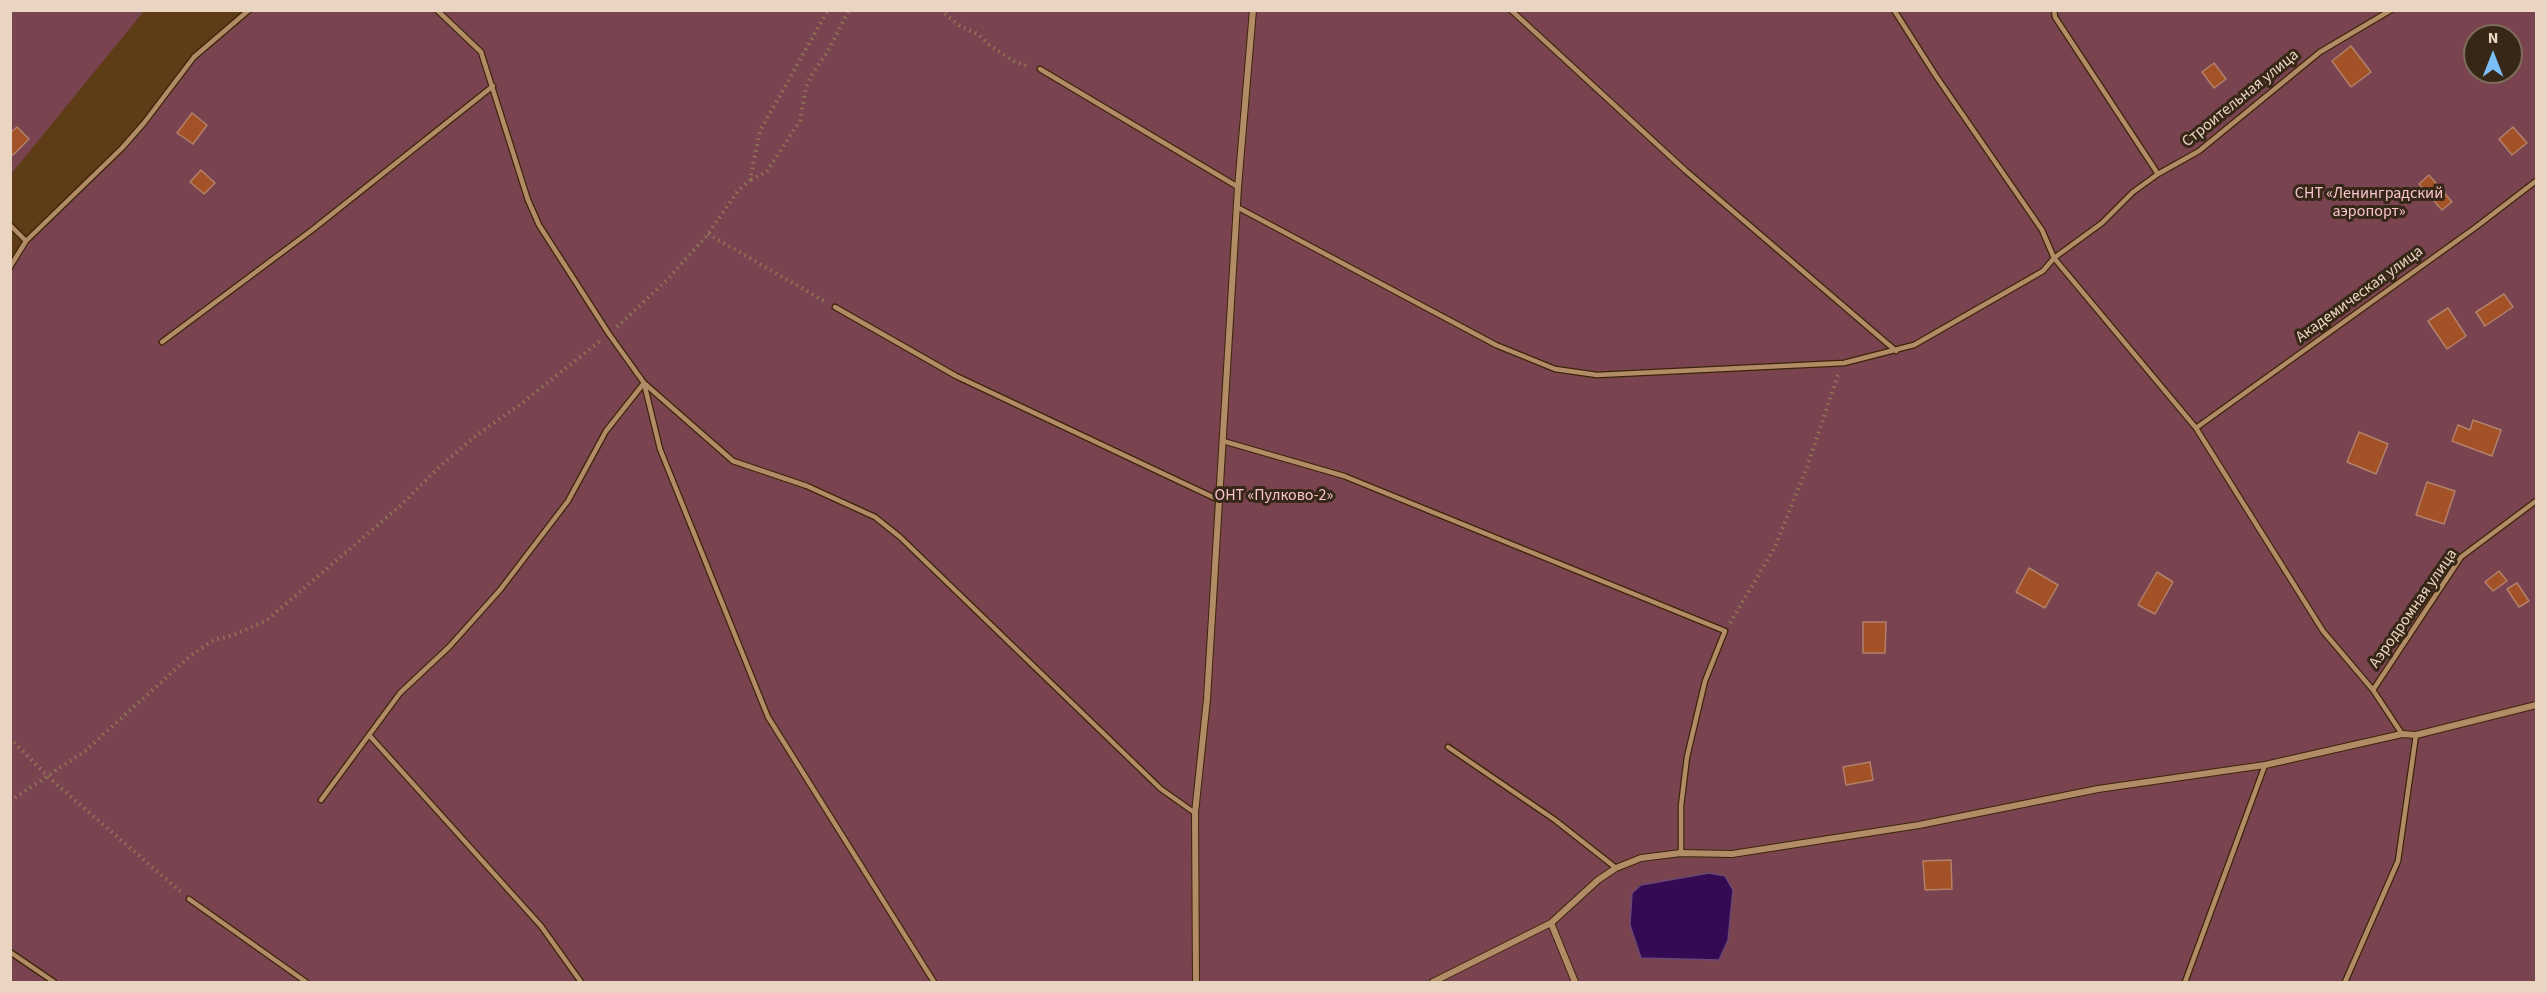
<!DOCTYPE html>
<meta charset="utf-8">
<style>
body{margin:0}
#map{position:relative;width:2547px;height:993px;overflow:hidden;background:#5d3c16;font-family:"Source Sans 3",sans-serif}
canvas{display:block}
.frame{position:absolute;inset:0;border:12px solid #e9d5c1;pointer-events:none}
.north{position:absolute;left:2463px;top:24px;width:60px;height:60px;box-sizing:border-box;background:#362717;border:2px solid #7e6d5b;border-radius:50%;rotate:0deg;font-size:16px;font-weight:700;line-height:24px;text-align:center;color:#e9d5c1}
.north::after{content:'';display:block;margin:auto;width:21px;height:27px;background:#7bbef8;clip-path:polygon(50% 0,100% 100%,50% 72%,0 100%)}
</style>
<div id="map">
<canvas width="2547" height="993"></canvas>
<div class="frame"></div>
<div class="north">N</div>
</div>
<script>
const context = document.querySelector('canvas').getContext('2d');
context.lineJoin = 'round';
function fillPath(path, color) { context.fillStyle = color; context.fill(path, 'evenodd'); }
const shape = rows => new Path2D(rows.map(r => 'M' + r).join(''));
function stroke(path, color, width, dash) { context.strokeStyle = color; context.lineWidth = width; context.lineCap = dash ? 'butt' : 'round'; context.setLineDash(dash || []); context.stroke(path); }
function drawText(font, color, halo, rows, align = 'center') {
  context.font = font + ' "Source Sans 3",sans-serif'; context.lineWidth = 6; context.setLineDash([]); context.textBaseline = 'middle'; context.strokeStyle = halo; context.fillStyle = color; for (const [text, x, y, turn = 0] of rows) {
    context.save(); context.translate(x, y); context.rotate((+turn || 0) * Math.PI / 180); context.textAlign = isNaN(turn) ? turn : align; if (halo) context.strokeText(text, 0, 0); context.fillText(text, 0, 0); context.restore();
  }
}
fillPath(shape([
 [11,11,144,11,11,174],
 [249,11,2536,11,2536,982,11,982,11,269,26,241,122,148,194,57],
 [2475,36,2511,36,2511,72,2475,72]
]), '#794450');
const water = shape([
 [1709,873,1725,876,1733,890,1728,940,1719,960,1641,958,1630,925,1632,893,1641,885,1709,873]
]);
fillPath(water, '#340a53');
stroke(water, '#6a4774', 1.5);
const building = shape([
 [2351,46,2371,72,2351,87,2332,61,2351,46],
 [2214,63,2226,79,2214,88,2202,72,2214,63],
 [192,113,207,125,193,144,177,133,192,113],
 [17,127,29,139,13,155,10,153,10,133,17,127],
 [2513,127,2527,143,2512,155,2499,139,2513,127],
 [201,170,215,183,204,194,190,182,201,170],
 [2429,175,2452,202,2442,210,2419,184,2429,175],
 [2504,294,2513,307,2485,326,2476,312,2504,294],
 [2448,308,2466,336,2447,349,2428,321,2448,308],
 [2473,420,2501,430,2492,456,2452,441,2458,425,2470,430,2473,420],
 [2359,432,2388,444,2376,474,2347,462,2359,432],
 [2427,482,2455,491,2444,524,2416,515,2427,482],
 [2029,568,2058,585,2045,608,2016,592,2029,568],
 [2499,571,2507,581,2493,591,2485,582,2499,571],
 [2157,572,2173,582,2155,614,2138,605,2157,572],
 [2517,583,2529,601,2519,607,2507,589,2517,583],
 [1863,622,1886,622,1885,653,1863,653,1863,622],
 [1870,762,1873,780,1846,785,1843,767,1870,762],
 [1951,860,1952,889,1925,890,1923,861,1951,860]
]);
fillPath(building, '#a35127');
stroke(building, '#b3816a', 1.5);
const lane = shape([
 [437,10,481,52,528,200,539,225,609,334,644,383,733,461,807,486,875,517,900,537,1161,789,1195,813],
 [1511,10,1686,171,1896,351],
 [1894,10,1936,76,2042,230,2054,258,2196,428,2323,631,2373,690,2402,734],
 [2054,10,2055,17,2158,174],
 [1040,69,1238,187],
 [1237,207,1496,345,1555,369,1597,375,1844,363,1914,345,2043,271,2054,258,2102,223,2133,192,2158,174,2199,151,2320,52,2391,10],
 [10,225,26,241],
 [10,267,26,241,122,148,144,123,194,57,249,10],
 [835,307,956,376,1219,500],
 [162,342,312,230,493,86],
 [644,383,660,449,768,717,934,982],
 [2196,428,2476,227,2536,181],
 [1223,441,1344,476,1725,631,1705,681,1687,757,1681,806,1681,853],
 [2373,690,2461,557,2536,501],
 [369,735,541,926,581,982],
 [1448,747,1555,820,1616,868],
 [321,800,400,693,449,647,500,590,568,501,606,431,644,383],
 [189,899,306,982],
 [10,952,54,982],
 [2185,982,2265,765],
 [2345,982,2398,861,2416,735]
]);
const street = shape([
 [1551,923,1575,982],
 [1196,982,1195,813,1207,699,1238,187,1253,10],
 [1433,982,1551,923,1598,880,1616,868,1641,858,1681,853,1732,854,1919,825,2098,789,2265,765,2402,734,2416,735,2536,705]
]);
stroke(lane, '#3d2407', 7);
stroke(street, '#3d2407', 8);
stroke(shape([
 [940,10,960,26,978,34,988,44,1015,62,1030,67],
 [751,180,767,171,800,121,806,87,811,76,828,51,849,10],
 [708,234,826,302],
 [617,327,667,280,708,234,738,191,750,180,760,131,828,10],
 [1730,623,1775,547,1807,467,1838,375],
 [10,738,47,776,181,892],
 [10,801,85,751,190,656,214,640,234,635,267,620,400,506,439,467,477,435,522,403,600,341]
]), '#917555', 4, [1.5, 4.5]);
stroke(lane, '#b28c66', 4.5);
stroke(street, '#b28c66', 6);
drawText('16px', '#e9d5c1', '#362717', [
 ["Строительная улица",2241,99,-39],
 ["Академическая улица",2360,295,-36],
 ["Аэродромная улица",2414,609,-55]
]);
drawText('16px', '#f8c4ce', '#362717', [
 ["СНТ «Ленинградский",2369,194],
 ["аэропорт»",2369,212],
 ["ОНТ «Пулково-2»",1274,496]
]);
</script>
